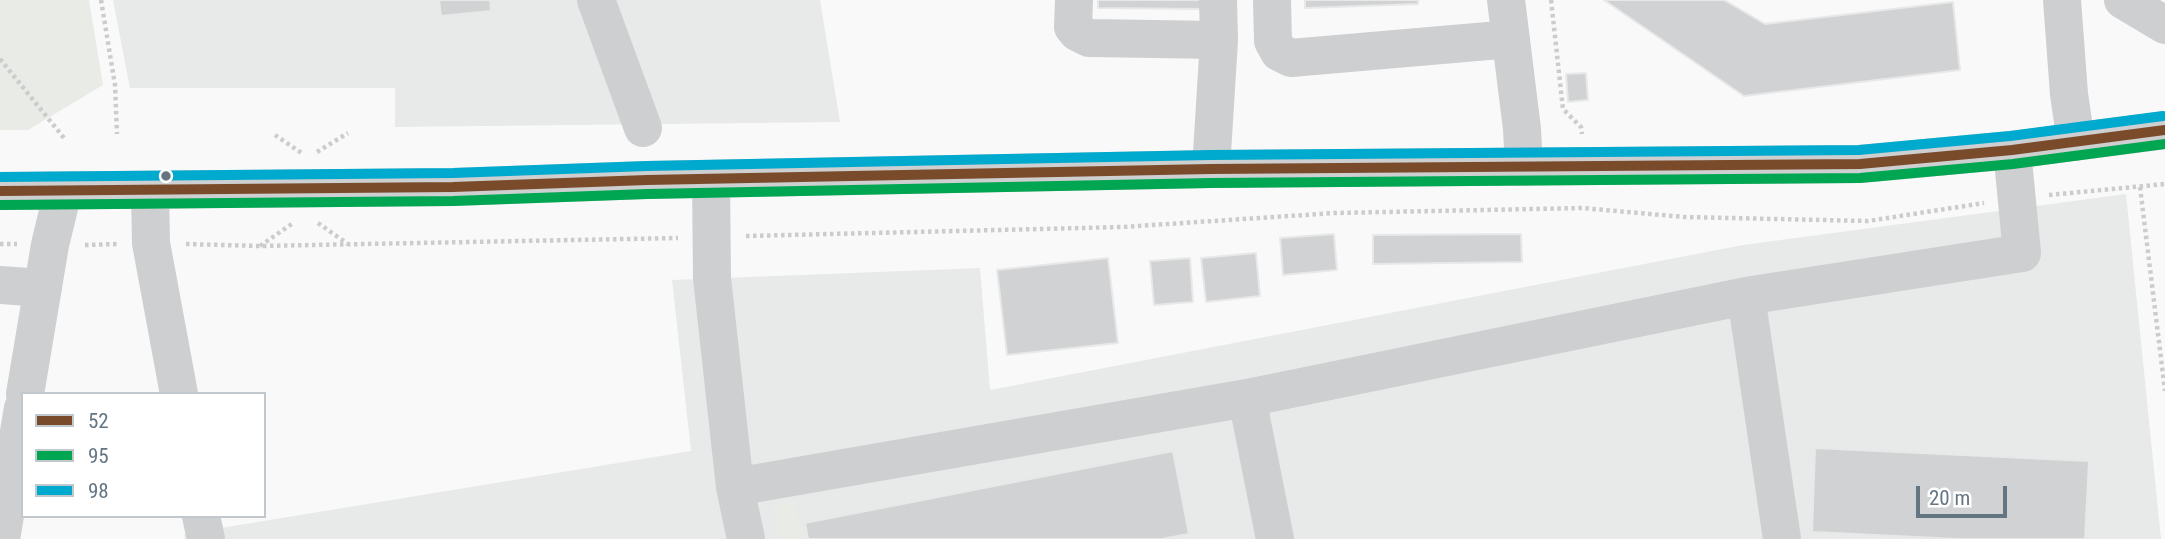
<!DOCTYPE html>
<style>
body{margin:0}
#map{position:relative;width:2165px;height:539px;overflow:hidden;background:#f9f9f9;font-family:"Roboto Condensed",sans-serif}
canvas{display:block}
.legend{position:absolute;left:21px;top:392px;width:245px;height:126px;box-sizing:border-box;background:#fff;border:2px solid #c1c8cd;margin:0;padding:9px 12px;list-style:none;font-size:21px;color:#657683}
.legend li{display:flex;align-items:center;gap:14px;height:35px}
.legend b{width:35px;border:2px solid #c1c8cd}
.scale{position:absolute;left:1916px;top:486px;width:91px;height:32px;box-sizing:border-box;border:4px solid #657683;border-top:0;padding-left:9px;font-size:21px;line-height:24px;white-space:nowrap;color:#657683;-webkit-text-stroke:5px #fff;paint-order:stroke}
</style>
<div id="map">
<canvas width="2165" height="539"></canvas>
<ul class="legend">
<li><b style="height:9px;background:#7a4b2a"></b>52</li>
<li><b style="height:9px;background:#00a651"></b>95</li>
<li><b style="height:9px;background:#00a9ce"></b>98</li>
</ul>
<div class="scale">20 m</div>
</div>
<script>
const context = document.querySelector('canvas').getContext('2d');
context.lineJoin = 'round';
function fillPath(path, color) { context.fillStyle = color; context.fill(path, 'evenodd'); }
const shape = rows => new Path2D(rows.map(r => 'M' + r).join(''));
function stroke(path, color, width, dash) { context.strokeStyle = color; context.lineWidth = width; context.lineCap = dash ? 'butt' : 'round'; context.setLineDash(dash || []); context.stroke(path); }
fillPath(shape([
 [113,0,820,0,840,122,395,127,395,88,130,88],
 [2126,194,2161,539,185,539,184,534,691,451,672,280,980,268,990,390,1743,245]
]), '#e8e9e9');
fillPath(shape([
 [0,0,89,0,103,85,28,130,0,130],
 [795,501,802,539,778,539,772,505]
]), '#e8ebe6');
const building = shape([
 [439,0,490,0,491,11,441,16,439,0],
 [1098,0,1204,0,1204,9,1098,8,1098,0],
 [1305,0,1418,0,1418,4,1305,8,1305,0],
 [1604,0,1724,0,1765,24,1953,2,1960,70,1744,96,1604,0],
 [1586,73,1588,100,1568,102,1566,74,1586,73],
 [1334,234,1337,270,1283,275,1280,238,1334,234],
 [1521,234,1522,262,1373,264,1373,235,1521,234],
 [1256,253,1260,296,1206,302,1201,258,1256,253],
 [1108,258,1118,343,1007,355,997,270,1108,258],
 [1190,258,1193,302,1154,305,1150,261,1190,258],
 [1815,448,2089,461,2085,539,1958,539,1812,532,1815,448],
 [1173,451,1189,534,1162,539,808,539,805,523,1173,451]
]);
fillPath(building, '#d0d2d3');
stroke(building, '#e8e8e8', 2);
stroke(shape([
 [101,0,115,85,117,134],
 [1551,0,1563,109,1581,127,1582,134],
 [0,59,64,138],
 [275,135,303,154],
 [317,152,348,133],
 [2140,187,2165,391],
 [2049,195,2165,184],
 [318,223,348,244],
 [746,236,1122,227,1335,213,1582,208,1684,217,1868,221,1984,203],
 [0,244,17,244],
 [186,244,260,246,678,238],
 [85,245,118,244],
 [260,246,293,223]
]), '#cbcccd', 4.5, [3.5, 3.5]);
stroke(shape([
 [596,0,643,128],
 [1074,0,1073,27,1077,32,1089,38,1219,40],
 [1272,0,1273,41,1279,52,1291,58,1511,39],
 [1506,0,1522,129,1524,167],
 [2062,0,2069,94,2076,142],
 [2123,0,2165,25],
 [1211,169,1219,40,1218,0],
 [711,179,712,278,735,487,746,539],
 [0,191,453,187,647,180,1211,169,1860,164,2012,150,2165,130],
 [150,191,151,243,179,394],
 [0,285,43,288],
 [1746,296,1782,539],
 [25,394,50,245,63,191],
 [1247,398,1275,539],
 [735,487,1247,398,1746,296,2022,253,2012,150],
 [201,516,206,539],
 [1,539,23,408]
]), '#cecfd0', 38);
stroke(shape([
 [0,191,453,187,647,180,1211,169,1860,164,2012,150,2165,130]
]), '#7a4b2a', 10);
stroke(shape([
 [0,205,453,201,647,194,1211,183,1860,178,2013,164,2165,144]
]), '#00a651', 10);
stroke(shape([
 [0,177,453,173,647,166,1211,155,1859,150,2010,136,2163,116]
]), '#00a9ce', 10);
for (const [x, y, r, color] of [
 [166,176,6,"#657683"]
]) { const dot = new Path2D(); dot.arc(x, y, r, 0, 2 * Math.PI); context.fillStyle = color; context.fill(dot); stroke(dot, '#fff', 2.5); }
</script>
